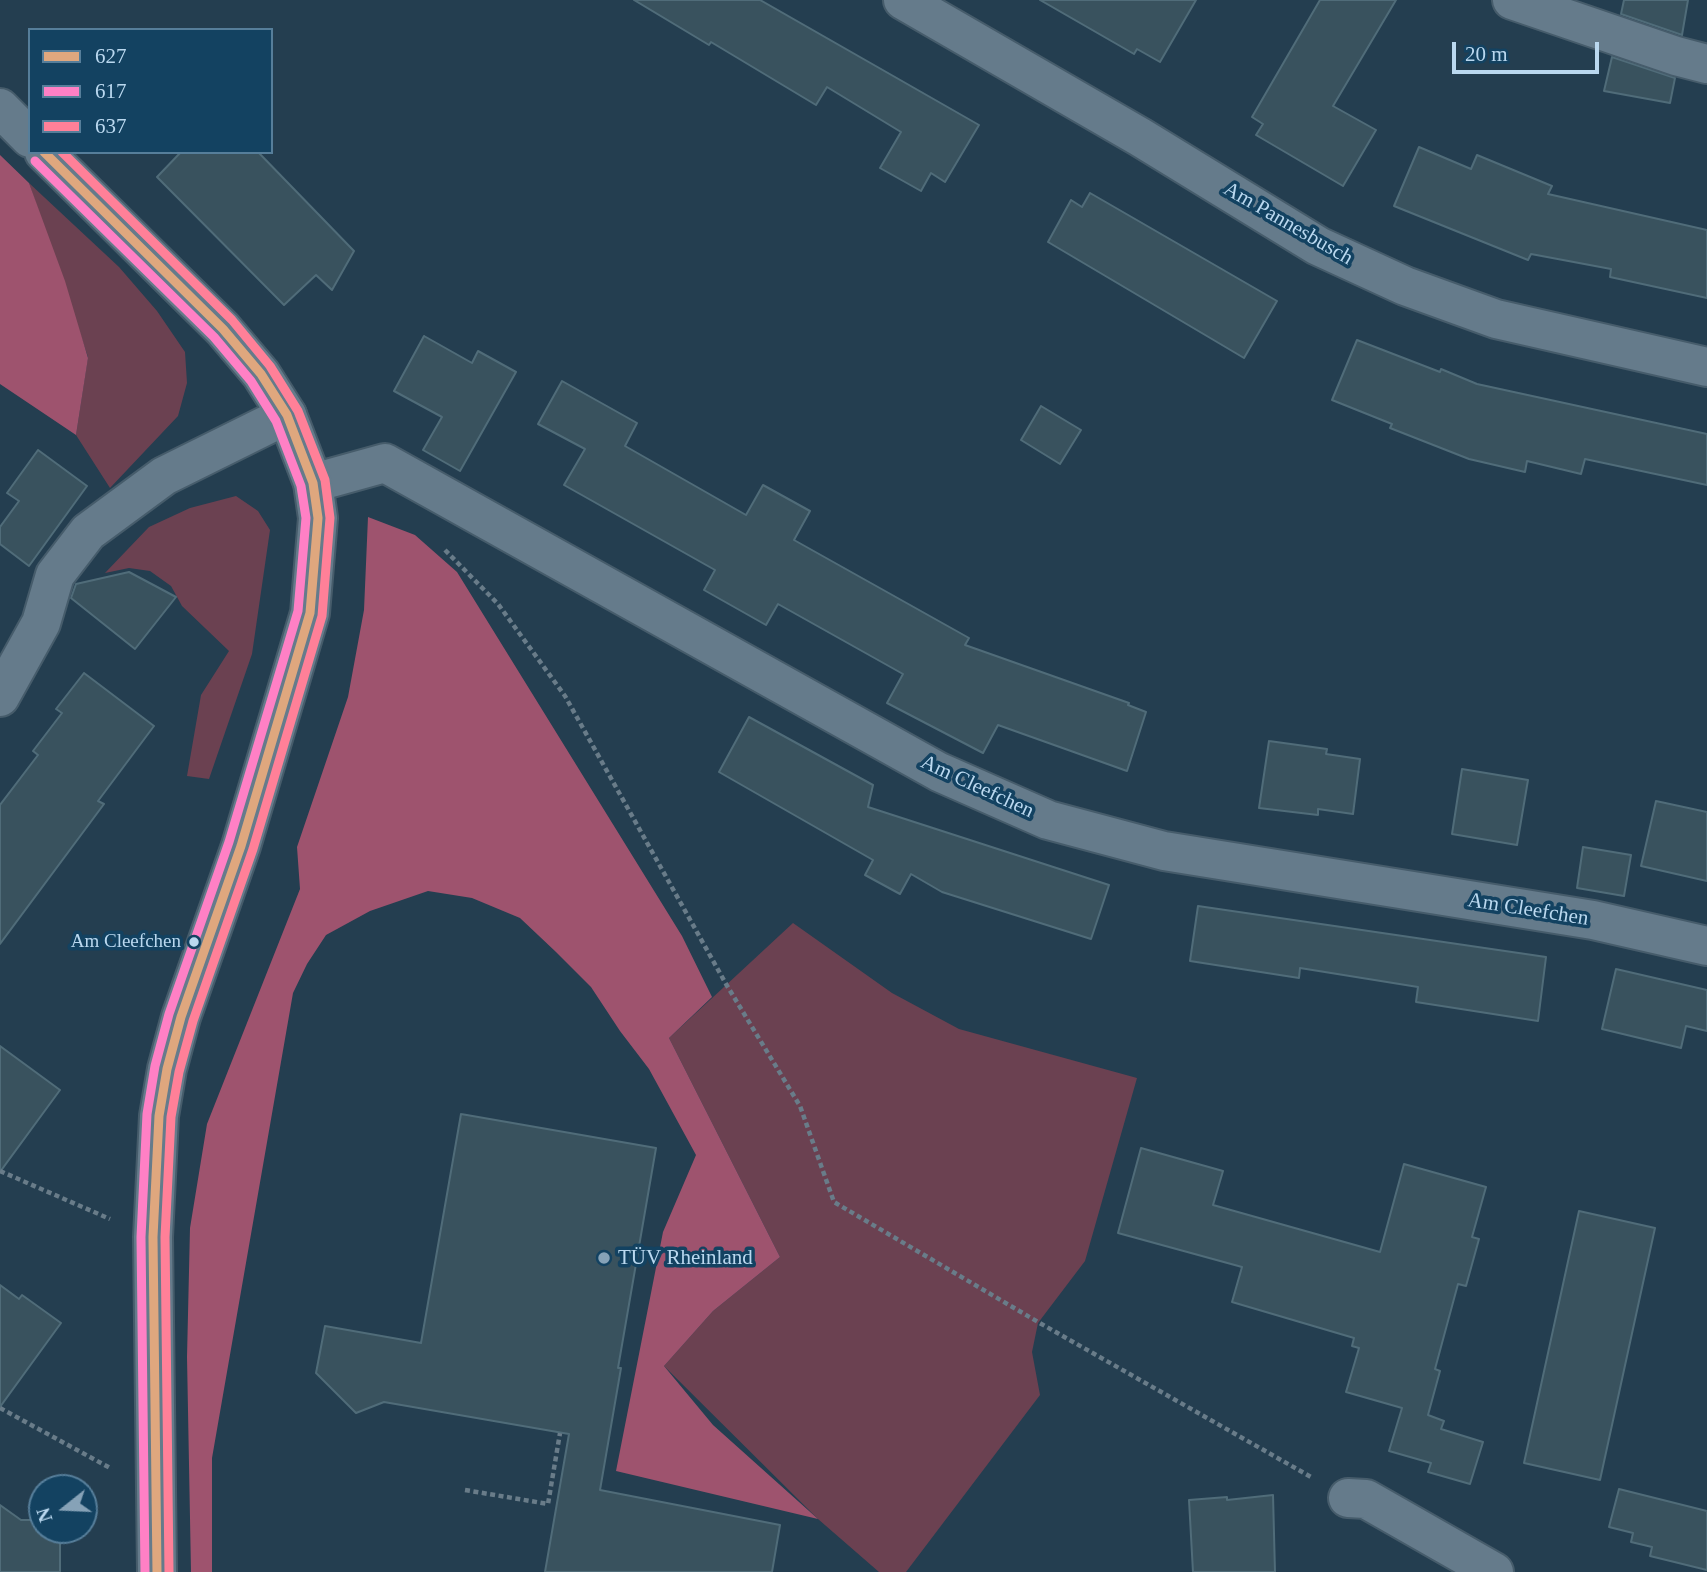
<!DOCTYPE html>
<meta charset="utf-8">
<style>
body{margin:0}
#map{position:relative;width:1707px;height:1572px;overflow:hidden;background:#243e50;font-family:"Times New Roman",serif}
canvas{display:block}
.legend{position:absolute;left:28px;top:28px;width:245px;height:126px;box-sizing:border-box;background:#134261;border:2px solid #567e9a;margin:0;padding:9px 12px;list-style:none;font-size:21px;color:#bad8ef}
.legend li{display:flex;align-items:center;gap:14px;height:35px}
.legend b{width:35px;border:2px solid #567e9a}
.north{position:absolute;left:28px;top:1474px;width:70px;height:70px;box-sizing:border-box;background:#134261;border:2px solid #567e9a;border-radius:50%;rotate:252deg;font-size:19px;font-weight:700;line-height:28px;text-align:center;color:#bad8ef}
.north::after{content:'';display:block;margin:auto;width:24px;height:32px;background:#86a2b7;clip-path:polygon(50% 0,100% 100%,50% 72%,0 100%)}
.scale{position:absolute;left:1452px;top:42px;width:147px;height:32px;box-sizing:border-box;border:4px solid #bad8ef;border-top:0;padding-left:9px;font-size:21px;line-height:24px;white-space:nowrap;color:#bad8ef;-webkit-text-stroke:5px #134261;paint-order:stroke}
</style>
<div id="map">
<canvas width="1707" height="1572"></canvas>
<ul class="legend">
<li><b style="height:9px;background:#dfa77e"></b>627</li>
<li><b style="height:9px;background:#ff80c5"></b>617</li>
<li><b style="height:9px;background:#ff8098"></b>637</li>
</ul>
<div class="north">N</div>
<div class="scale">20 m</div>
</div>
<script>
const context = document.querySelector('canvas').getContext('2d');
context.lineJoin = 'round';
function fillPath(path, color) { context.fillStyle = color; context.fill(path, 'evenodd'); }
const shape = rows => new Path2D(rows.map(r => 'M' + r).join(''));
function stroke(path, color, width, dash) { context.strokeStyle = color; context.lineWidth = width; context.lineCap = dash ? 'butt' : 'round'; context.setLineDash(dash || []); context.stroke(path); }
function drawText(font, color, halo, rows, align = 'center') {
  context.font = font + ' "Times New Roman",serif'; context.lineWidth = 7; context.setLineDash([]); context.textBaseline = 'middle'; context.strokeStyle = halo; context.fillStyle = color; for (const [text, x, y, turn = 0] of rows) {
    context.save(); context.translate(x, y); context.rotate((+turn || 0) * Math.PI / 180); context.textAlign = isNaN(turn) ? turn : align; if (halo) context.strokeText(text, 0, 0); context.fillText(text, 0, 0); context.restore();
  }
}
fillPath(shape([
 [29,183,119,267,157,311,185,352,187,383,178,416,110,488,76,435,88,357],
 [236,496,258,511,270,530,252,654,209,779,187,776,201,695,229,651,182,606,171,586,150,571,129,568,105,573,149,527,190,508],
 [793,923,892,993,959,1029,1137,1078,1085,1261,1038,1323,1032,1352,1040,1395,906,1572,879,1572,818,1519,664,1366,713,1311,780,1257,669,1038]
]), '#6b4151');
fillPath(shape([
 [0,155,29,183,65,281,88,358,76,435,0,384],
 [368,517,415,535,457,572,682,936,712,997,669,1038,780,1257,713,1311,664,1366,713,1425,818,1519,616,1471,663,1232,696,1155,649,1069,620,1031,591,987,556,952,520,918,472,898,428,891,370,911,326,935,307,964,293,993,212,1458,212,1572,191,1572,187,1357,190,1228,207,1124,300,889,297,847,348,697,364,610]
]), '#9e536e');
const building = shape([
 [634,0,760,0,979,125,945,182,931,173,921,191,880,168,901,132,827,87,816,105,711,42,709,45,634,0],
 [1040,0,1196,0,1160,62,1137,49,1134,54,1040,0],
 [1320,0,1396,0,1333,106,1376,130,1343,186,1256,135,1263,124,1252,117,1320,0],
 [1624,0,1688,0,1682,35,1621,14,1624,0],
 [1612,57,1675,78,1670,103,1604,91,1612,57],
 [1419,147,1471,169,1477,155,1552,186,1548,194,1707,230,1707,298,1610,277,1611,269,1531,254,1528,260,1394,206,1419,147],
 [181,152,258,152,354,251,332,290,316,275,284,305,157,177,181,152],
 [1090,193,1277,301,1244,358,1048,242,1071,200,1082,207,1090,193],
 [424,336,472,363,478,351,516,372,460,471,423,450,442,417,394,391,424,336],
 [1357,340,1440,372,1441,369,1477,384,1707,434,1707,485,1585,459,1581,474,1527,461,1525,472,1469,459,1390,428,1392,424,1332,400,1357,340],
 [562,381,637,423,625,446,746,515,763,485,810,511,794,540,969,638,965,645,1129,703,1128,705,1146,712,1127,771,998,725,983,753,887,703,903,674,778,604,766,625,704,590,715,570,564,485,585,449,538,424,562,381],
 [1041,406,1081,430,1060,464,1021,440,1041,406],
 [38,450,87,486,29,566,0,544,0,527,19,501,7,493,38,450],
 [129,572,176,597,135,649,71,598,76,584,129,572],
 [84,673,154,726,98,801,104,804,0,944,0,805,38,755,33,751,62,713,56,709,84,673],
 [749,717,873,785,868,807,1109,885,1091,939,942,892,911,874,900,894,865,875,873,860,719,772,749,717],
 [1269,741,1327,749,1326,754,1360,759,1353,814,1318,809,1318,815,1259,808,1269,741],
 [1462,769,1528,780,1517,845,1452,834,1462,769],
 [1656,801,1707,812,1707,881,1641,866,1656,801],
 [1583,847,1631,855,1624,896,1577,888,1583,847],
 [1198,906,1546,957,1538,1021,1416,1002,1418,987,1300,968,1299,978,1190,961,1198,906],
 [1616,969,1707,990,1707,1031,1686,1026,1681,1048,1602,1029,1616,969],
 [0,1046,60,1090,0,1172,0,1046],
 [461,1114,656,1148,618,1368,621,1368,600,1490,780,1525,772,1572,545,1572,569,1434,384,1402,356,1413,316,1373,325,1326,421,1343,461,1114],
 [1141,1148,1223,1171,1213,1205,1380,1252,1404,1164,1486,1187,1472,1237,1479,1239,1466,1286,1458,1284,1435,1369,1440,1371,1428,1415,1444,1421,1441,1429,1483,1442,1470,1484,1428,1472,1431,1463,1389,1451,1402,1408,1346,1392,1359,1348,1352,1346,1354,1338,1232,1302,1242,1267,1118,1233,1141,1148],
 [1579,1211,1655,1228,1600,1480,1524,1463,1579,1211],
 [0,1285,19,1299,22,1295,61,1323,0,1407,0,1285],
 [1619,1489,1707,1511,1707,1570,1650,1556,1652,1547,1631,1542,1633,1533,1609,1527,1619,1489],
 [1273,1495,1275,1572,1193,1572,1189,1500,1227,1497,1227,1500,1273,1495],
 [0,1505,21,1520,32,1520,42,1527,42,1530,45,1530,60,1541,60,1572,0,1572,0,1505]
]);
fillPath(building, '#39525e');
stroke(building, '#506c79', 2);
const street = shape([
 [903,0,1140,137,1318,246,1405,286,1496,319,1707,367],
 [1512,0,1676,56,1707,64],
 [313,483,385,463,939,772,1048,820,1164,851,1593,920,1707,946],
 [0,697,41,623,55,575,88,532,164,476,287,415],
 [1348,1498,1366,1499,1494,1572]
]);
const secondary = shape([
 [0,108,30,138],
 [44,152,223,329,261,374,287,415,313,483,318,518,310,613,241,846,181,1017,167,1069,159,1116,153,1237,157,1572]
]);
stroke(street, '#465c6b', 42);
stroke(secondary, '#465c6b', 42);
stroke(shape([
 [445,550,498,604,565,696,726,984,800,1106,834,1202,1038,1322,1311,1477],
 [0,1171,110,1219],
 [0,1408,112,1469],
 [465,1490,548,1504,560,1433]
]), '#697c89', 4.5, [5, 3.5]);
stroke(street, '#657b8b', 38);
stroke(secondary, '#657b8b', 38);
stroke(shape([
 [44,152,223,329,261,374,287,415,313,483,318,518,310,613,241,846,181,1017,167,1069,159,1116,153,1237,157,1572]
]), '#dfa77e', 9);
stroke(shape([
 [35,161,214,337,251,381,276,421,301,486,306,518,298,611,229,842,169,1014,155,1066,147,1114,141,1237,145,1572]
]), '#ff80c5', 9);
stroke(shape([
 [62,152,232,320,270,366,298,411,325,480,330,518,322,616,253,849,193,1021,179,1072,171,1117,165,1237,169,1572]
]), '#ff8098', 9);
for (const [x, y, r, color] of [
 [194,942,6,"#bad8ef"],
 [604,1258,7,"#86a2b7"]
]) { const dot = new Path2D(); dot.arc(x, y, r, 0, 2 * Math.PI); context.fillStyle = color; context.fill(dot); stroke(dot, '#134261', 2.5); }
drawText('19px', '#bad8ef', '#134261', [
 ["Am Cleefchen",181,942]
], 'right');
drawText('21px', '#bad8ef', '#134261', [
 ["Am Pannesbusch",1288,224,30],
 ["Am Cleefchen",977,787,25],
 ["Am Cleefchen",1528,910,9]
]);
drawText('21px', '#bad8ef', '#134261', [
 ["TÜV Rheinland",618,1258]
], 'left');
</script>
